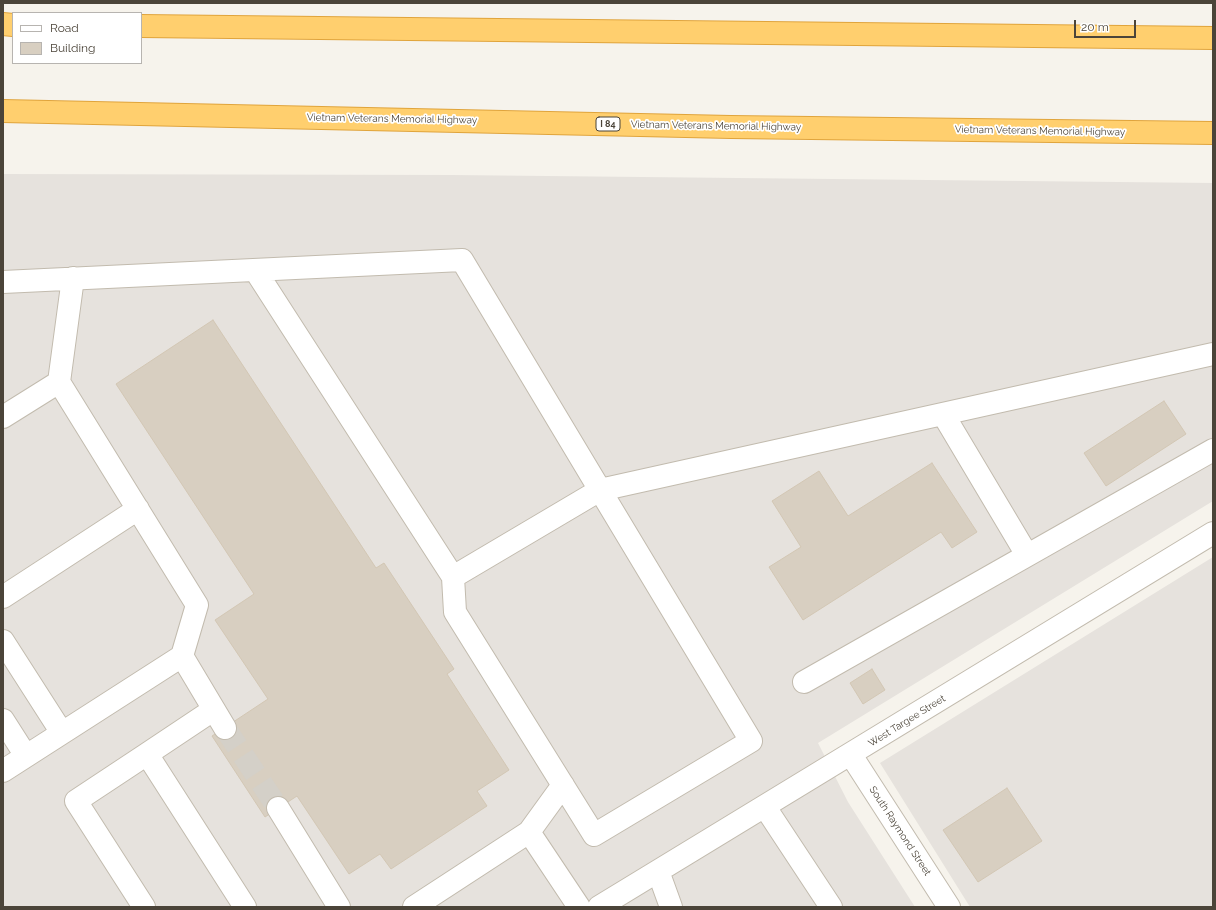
<!DOCTYPE html>
<style>
body{margin:0}
#map{position:relative;width:1216px;height:910px;overflow:hidden;background:#f6f3ec;font-family:Raleway,sans-serif}
canvas{display:block}
.frame{position:absolute;inset:0;border:4px solid #4b4439;pointer-events:none}
.legend{position:absolute;left:12px;top:12px;width:130px;height:52px;box-sizing:border-box;background:#fff;border:1px solid #b7b4b0;margin:0;padding:5px 7px;list-style:none;font-size:12px;color:#4b4439}
.legend li{display:flex;align-items:center;gap:8px;height:20px}
.legend b{width:20px;border:1px solid #b7b4b0}
.scale{position:absolute;left:1074px;top:20px;width:62px;height:18px;box-sizing:border-box;border:2px solid #4b4439;border-top:0;padding-left:5px;font-size:12px;line-height:14px;white-space:nowrap;color:#4b4439;-webkit-text-stroke:3px #fff;paint-order:stroke}
</style>
<div id="map">
<canvas width="1216" height="910"></canvas>
<div class="frame"></div>
<ul class="legend">
<li><b style="height:5px;background:#fff"></b>Road</li>
<li><b style="height:11px;background:#d8cfc1"></b>Building</li>
</ul>
<div class="scale">20 m</div>
</div>
<script>
const context = document.querySelector('canvas').getContext('2d');
context.lineJoin = 'round';
function fillPath(path, color) { context.fillStyle = color; context.fill(path, 'evenodd'); }
const shape = rows => new Path2D(rows.map(r => 'M' + r).join(''));
function stroke(path, color, width, dash) { context.strokeStyle = color; context.lineWidth = width; context.lineCap = dash ? 'butt' : 'round'; context.setLineDash(dash || []); context.stroke(path); }
function drawText(font, color, halo, rows, align = 'center') {
  context.font = font + ' Raleway,sans-serif'; context.lineWidth = 3.5; context.setLineDash([]); context.textBaseline = 'middle'; context.strokeStyle = halo; context.fillStyle = color; for (const [text, x, y, turn = 0] of rows) {
    context.save(); context.translate(x, y); context.rotate((+turn || 0) * Math.PI / 180); context.textAlign = isNaN(turn) ? turn : align; if (halo) context.strokeText(text, 0, 0); context.fillText(text, 0, 0); context.restore();
  }
}
fillPath(shape([
 [3,174,452,175,1213,183,1213,501,818,743,848,802,915,907,3,907],
 [1213,557,1213,907,970,907,880,763]
]), '#e6e2dd');
const building = shape([
 [213,320,376,568,384,563,454,669,447,674,509,770,477,791,487,806,391,869,380,854,349,874,297,796,265,817,212,736,268,699,215,620,254,594,116,384,213,320],
 [1164,401,1186,434,1106,486,1084,453,1164,401],
 [932,463,977,532,952,548,941,532,803,620,769,567,801,547,772,501,819,471,848,516,932,463],
 [872,669,885,690,863,704,850,683,872,669],
 [1007,788,1042,841,978,882,943,830,1007,788]
]);
fillPath(building, '#d8cfc1');
stroke(building, '#d3c7b4', 1);
stroke(shape([
 [225,728,278,808]
]), '#d4d0c8', 22, [22, 11]);
const minor = shape([
 [255,270,453,577,455,612,594,835,751,741,600,490,1213,354],
 [3,282,462,260,600,490,453,577],
 [943,414,1027,555],
 [3,417,59,382,73,278],
 [3,597,138,509],
 [3,641,62,733],
 [182,656,225,728],
 [804,682,1213,450],
 [3,720,26,756],
 [147,754,213,710],
 [851,755,949,907],
 [3,771,182,656,197,605,59,382],
 [563,785,529,832,579,907],
 [765,807,831,907],
 [278,808,339,907],
 [658,871,671,907],
 [144,907,76,801,147,754,245,907],
 [414,907,529,832],
 [599,907,1213,533]
]);
const highway = shape([
 [3,24,13,25],
 [141,26,1213,38],
 [3,111,731,127,1213,133]
]);
stroke(minor, '#c2bbae', 24);
stroke(highway, '#e0a43c', 24);
stroke(minor, '#fff', 22);
stroke(highway, '#ffcf6e', 22);
for (const [x, y, w] of [
 [608,124,24]
]) { const box = new Path2D(); box.roundRect(x - w / 2, y - 7, w, 14, 3); context.fillStyle = '#fff'; context.fill(box); stroke(box, '#4b4439', 1); }
drawText('bold 9px', '#4b4439', null, [
 ["I 84",608,124]
]);
drawText('10px', '#4b4439', '#fff', [
 ["Vietnam Veterans Memorial Highway",392,119,1],
 ["Vietnam Veterans Memorial Highway",716,126,1],
 ["Vietnam Veterans Memorial Highway",1040,131,1],
 ["West Targee Street",907,721,-32],
 ["South Raymond Street",900,831,57]
]);
</script>
